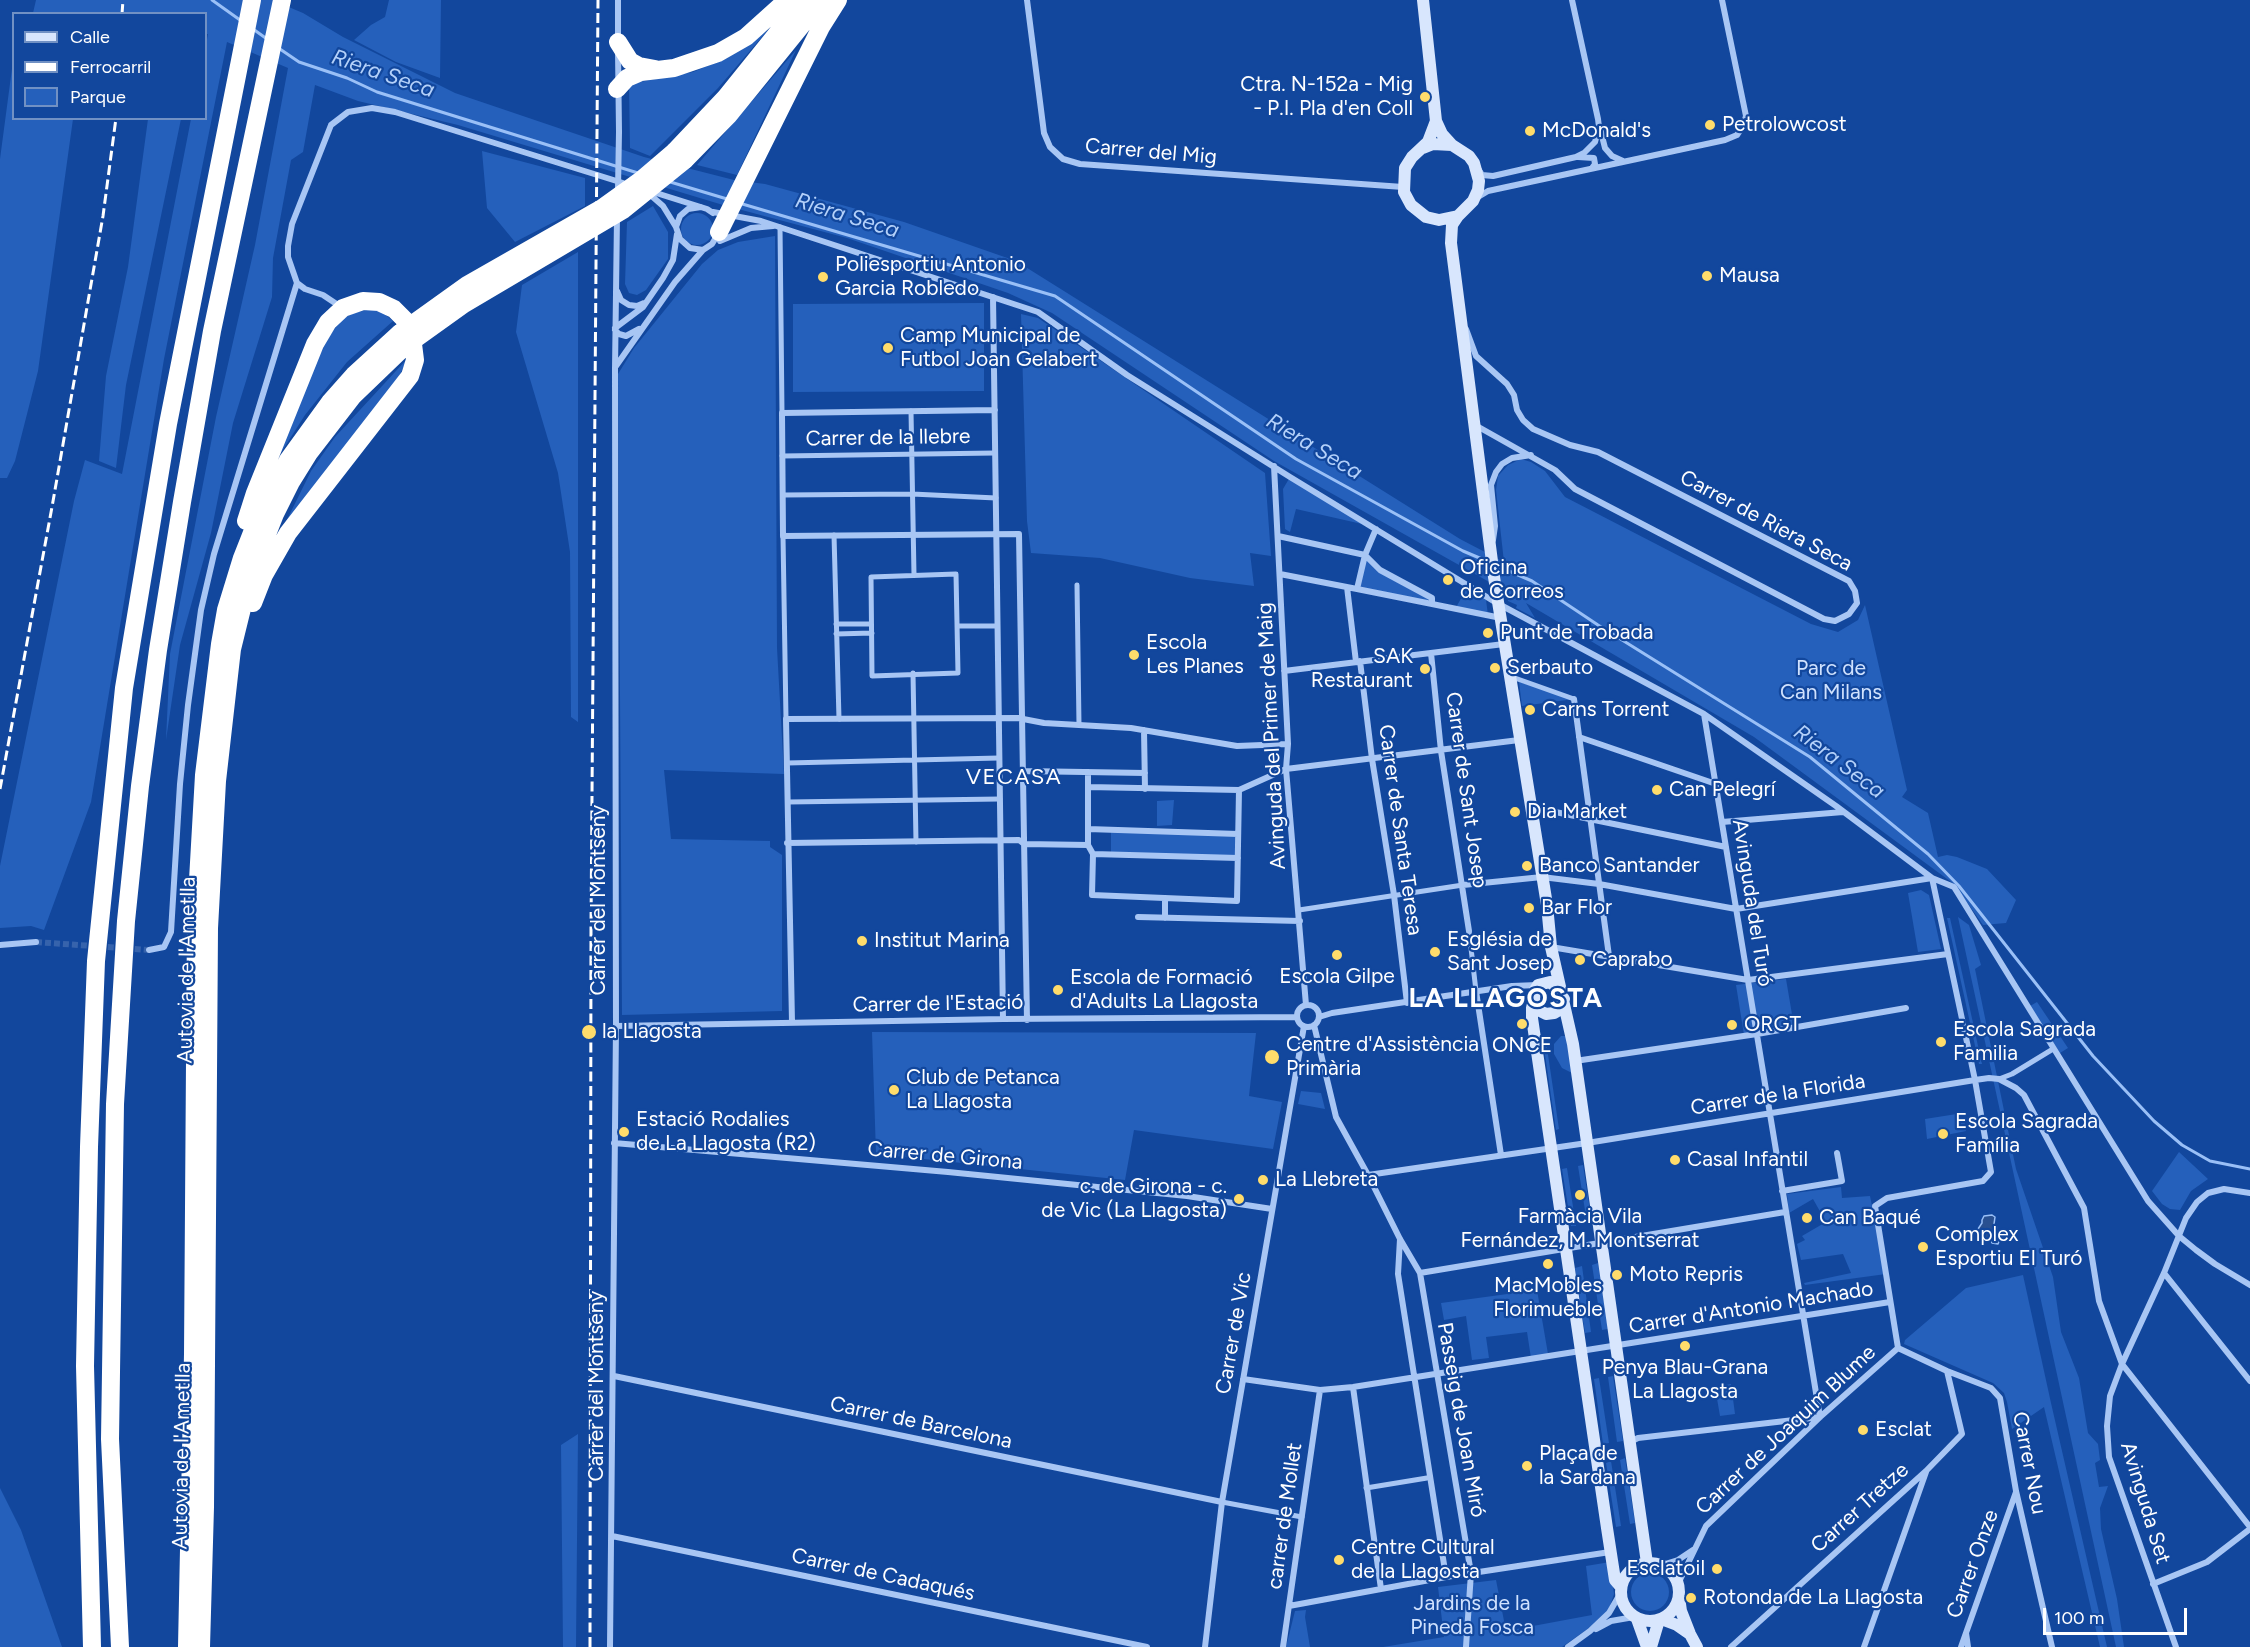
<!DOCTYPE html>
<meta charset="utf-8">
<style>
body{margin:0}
#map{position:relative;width:2250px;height:1647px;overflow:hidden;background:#12479d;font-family:Figtree,sans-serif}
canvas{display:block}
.legend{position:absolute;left:12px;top:12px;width:195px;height:108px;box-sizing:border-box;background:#12479d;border:2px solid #7191c4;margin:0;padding:8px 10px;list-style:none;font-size:18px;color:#fff}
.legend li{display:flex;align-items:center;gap:12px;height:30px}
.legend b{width:30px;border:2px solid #7191c4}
.scale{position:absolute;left:2043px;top:1608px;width:144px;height:27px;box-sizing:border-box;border:3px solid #fff;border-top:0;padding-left:8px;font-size:18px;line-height:21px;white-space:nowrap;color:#fff;-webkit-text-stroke:4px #12479d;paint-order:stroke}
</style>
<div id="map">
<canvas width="2250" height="1647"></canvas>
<ul class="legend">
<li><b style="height:8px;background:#d8e6fd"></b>Calle</li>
<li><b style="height:8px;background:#fff"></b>Ferrocarril</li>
<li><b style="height:16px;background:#2560bb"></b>Parque</li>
</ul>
<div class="scale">100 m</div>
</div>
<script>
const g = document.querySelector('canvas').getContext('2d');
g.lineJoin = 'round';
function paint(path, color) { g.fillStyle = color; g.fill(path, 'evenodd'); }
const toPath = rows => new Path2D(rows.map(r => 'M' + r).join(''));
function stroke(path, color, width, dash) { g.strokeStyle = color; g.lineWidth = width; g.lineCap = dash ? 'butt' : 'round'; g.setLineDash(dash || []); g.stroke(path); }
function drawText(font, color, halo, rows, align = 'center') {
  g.font = font + ' Figtree,sans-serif'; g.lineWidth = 4.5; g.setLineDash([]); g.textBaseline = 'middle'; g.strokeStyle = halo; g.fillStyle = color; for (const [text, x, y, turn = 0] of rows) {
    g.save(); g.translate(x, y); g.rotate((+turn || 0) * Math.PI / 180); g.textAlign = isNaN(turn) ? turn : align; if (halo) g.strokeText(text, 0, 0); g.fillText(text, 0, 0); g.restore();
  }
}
paint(toPath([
 [36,0,272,0,303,13,343,37,455,93,644,157,734,180,765,184,904,222,1016,261,1460,539,1504,562,1496,490,1498,476,1508,465,1521,459,1531,462,1545,471,1565,497,1811,624,1838,632,1858,620,1865,605,1907,790,1902,797,1928,813,1938,857,1947,855,1957,857,1987,869,2016,900,2006,923,1983,925,1954,884,1754,737,1526,603,1535,618,1516,608,1517,605,1508,601,1507,592,1274,461,1052,313,1008,293,847,238,723,205,458,125,358,101,315,85,303,152,291,160,273,258,272,297,233,423,211,533,180,645,166,740,170,654,216,417,255,245,288,68,227,42,164,359,91,802,44,930,31,926,0,928,0,866,74,501,85,460,122,474,191,119,206,118,206,45,208,34,206,34,206,14,33,13],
 [389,0,441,0,440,78,396,62,354,40,371,25,385,17],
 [768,30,718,88,650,156,630,148,629,84,693,72,727,58],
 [796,50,737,175,697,165],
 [13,61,14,118,73,119,38,371,15,461,7,478,0,478,0,159],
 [148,119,181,119,126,385,116,468,99,461,106,376,128,267],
 [482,151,585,178,585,206,515,242,487,208],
 [653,206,668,232,668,259,646,290,637,295,629,293,625,284,627,222],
 '681 229a16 16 0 1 1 32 0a16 16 0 1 1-32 0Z',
 [775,236,777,648,784,774,664,770,671,839,770,841,770,847,782,855,782,1011,622,1015,618,374,634,348,702,264,718,250,738,242],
 [578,252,578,722,571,717,570,552,558,473,516,332,522,285],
 [984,303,984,391,793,392,793,304],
 [377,308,393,321,347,362,305,415,270,470,312,370,330,335,341,320,353,313],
 [1021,314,1038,318,1265,473,1271,556,1250,553,1254,586,1190,578,1100,558,1031,553,1027,521],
 [407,359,397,381,277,540,311,471,335,437],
 [1290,477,1362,524,1296,509,1290,532,1285,529,1283,489],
 [1365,555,1380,570,1432,598,1432,604,1357,589],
 [1466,590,1486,600,1488,615,1455,609],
 [1519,682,1574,699,1522,706],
 [1174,800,1172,825,1157,826,1157,801],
 [1111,830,1238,834,1238,858,1111,855],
 [1921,890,1929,895,1941,949,1918,952,1908,893],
 [1958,917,1969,925,1981,965,1975,969,2016,1169,2053,1277,2061,1332,2079,1378,2088,1433,2098,1444,2100,1460,2095,1463,2099,1487,2108,1486,2100,1508,2101,1529,2117,1599,2124,1647,2116,1647],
 [1947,918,1950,918,1982,1064,1979,1064],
 [1786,979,1794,1026,1744,1035,1736,985],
 [2037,1002,2068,1048,2060,1053,2030,1006],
 [872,1032,1256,1033,1249,1096,1282,1102,1273,1149,1134,1130,1125,1180,876,1154],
 [1561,1036,1568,1036,1574,1074,1562,1068,1554,1054,1554,1044],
 [1543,1041,1546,1041,1559,1129,1556,1130],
 [1301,1091,1321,1093,1325,1109,1298,1104],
 [1963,1113,1966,1131,1927,1139,1925,1119],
 [2179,1152,2208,1179,2191,1191,2180,1210,2170,1209,2162,1204,2152,1191],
 [1583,1165,1592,1223,1587,1223,1578,1166],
 [1567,1168,1576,1226,1571,1226,1562,1169],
 [1841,1187,1842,1198,1870,1196,1886,1274,1805,1285,1804,1283,1851,1273,1843,1254,1801,1260,1797,1244,1805,1240,1802,1236,1826,1222,1813,1199,1789,1213,1787,1194],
 [1598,1263,1608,1329,1602,1330,1592,1265],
 [1582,1266,1591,1332,1585,1333,1575,1268],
 [2023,1275,2051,1403,2107,1647,2100,1647,2044,1407,2012,1429,2007,1402,2004,1393,1993,1383,1904,1344,1905,1340,1966,1288],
 [1537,1290,1548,1354,1531,1358,1527,1332,1486,1337,1489,1358,1472,1360,1466,1316,1444,1320,1441,1303],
 [1613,1376,1623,1441,1617,1442,1608,1377],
 [1599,1378,1609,1443,1603,1444,1594,1379],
 [1731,1384,1735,1414,1720,1416,1715,1387],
 [578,1434,576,1647,563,1647,561,1445],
 [1625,1458,1635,1523,1630,1524,1620,1460],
 [1611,1461,1621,1526,1616,1527,1606,1463],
 [0,1488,21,1530,62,1647,0,1647],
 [1610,1562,1614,1594,1610,1606,1603,1618,1562,1647,1383,1647,1444,1637,1438,1587,1496,1580,1506,1631,1592,1615,1586,1566],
 '1631 1592a19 19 0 1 1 38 0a19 19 0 1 1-38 0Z',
 [1306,1610,1305,1617,1310,1647,1286,1647,1295,1611]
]), '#2560bb');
const water = toPath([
 [1992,1215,1995,1217,1994,1224,1997,1227,1996,1237,2000,1239,1998,1244,1992,1243,1991,1241,1986,1241,1979,1237,1978,1229,1982,1223,1982,1220,1984,1216,1992,1215]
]);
paint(water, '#295090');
stroke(water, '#9ac0f7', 1.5);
stroke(toPath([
 [212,0,240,20],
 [253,29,267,39],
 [277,47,299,62,347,78,377,92,638,173],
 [667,181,727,199],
 [739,203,1055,296,1296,459,1463,551,1489,562],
 [1495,565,1532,581,1598,625,1810,757,1928,854,1959,886,2093,1056,2154,1121,2182,1145,2210,1161,2250,1169]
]), '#9ac0f7', 3);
stroke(toPath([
 [36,942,149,950]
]), '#3663ac', 6, [6, 3]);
stroke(toPath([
 [780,227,782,413],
 [911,411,914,575],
 [782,456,995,453],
 [783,495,912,494,996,498],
 [834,535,839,719],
 [783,536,786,719],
 [956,574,958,673,872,676,871,577,956,574],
 [1077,585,1079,725],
 [836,624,871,624],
 [957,626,997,626],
 [836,634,872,633],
 [913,673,916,842],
 [1512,677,1574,699],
 [787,763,999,758],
 [788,802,1000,799],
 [1299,910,1463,885],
 [1469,931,1476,991],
 [1999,1079,2012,1074,2053,1049],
 [1366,1488,1427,1478],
 [1222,1502,1302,1517]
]), '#a8c6f4', 5);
stroke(toPath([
 [1027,0,1044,133,1050,147,1063,159,1080,164,1403,187],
 [618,41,618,0],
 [618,51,619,132],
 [1600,128,1605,148,1612,156,1623,161],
 [1578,157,1594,158,1595,164,1592,168],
 [1479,170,1482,175,1493,176,1576,157,1584,153,1595,142,1599,127,1598,119,1572,0],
 [647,192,663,206,676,227],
 [653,192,707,209,713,213],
 [1478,197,1488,191,1725,140,1737,135,1743,126,1746,116,1722,0],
 [701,207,688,209,680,216,676,227,680,239,690,248,703,250,712,244,718,234],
 [713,212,761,221,1038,312,1127,375,1290,477,1495,602,1704,714,1836,806,1932,878,1954,887,2148,1201,2179,1236,2196,1250,2215,1264,2250,1285],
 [720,241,751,228,773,226],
 [617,291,621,300,629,305,637,306,644,303],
 [993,297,1003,1019],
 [341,307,323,295,305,289,297,283,288,257,288,246,292,224,331,125,348,112,372,108,395,112,623,183],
 [615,328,643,307,663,278,673,260,677,234],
 [1466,329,1476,356,1507,384,1514,395,1517,410,1523,420,1533,429,1570,445,1598,452,1849,581,1855,591,1857,603,1849,614,1835,621,1824,619,1575,489,1555,470,1475,425],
 [615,330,619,334,626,336,639,329],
 [616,366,675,282,703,250],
 [995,410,782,413,783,536,1019,534,1027,1020],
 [1274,466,1288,744,1286,769,1306,1005],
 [1278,536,1365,555],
 [1493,540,1495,526,1491,485,1496,472,1502,464,1512,458,1531,455],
 [1365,555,1380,570,1432,598,1432,604,1357,589,1365,555,1376,529],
 [1280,574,1357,589],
 [1347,587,1356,662],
 [1432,604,1501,618],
 [1431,653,1441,751,1469,931],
 [1360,661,1372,759,1394,895,1407,1003],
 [1284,671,1504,644],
 [1574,699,1609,956],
 [1144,730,1145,789],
 [1579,737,1716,784],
 [1023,771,1145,773],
 [1088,772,1088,845,1093,854,1092,895,1237,901,1239,790],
 [1088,787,1239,790,1286,769,1519,740],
 [1531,807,1726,847],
 [1722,822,1843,812],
 [1088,829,1238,834],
 [787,843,1019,840,1024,844,1088,845],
 [1093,854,1238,858],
 [1463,885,1542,877,1599,884,1736,909,1932,878,1975,1080,1991,1172,1983,1181,1887,1198,1875,1206,1898,1348],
 [1138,917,1300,921],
 [1165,918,1165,898],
 [0,945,36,942],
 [1551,947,1748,980,1948,954],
 [149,950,164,947,171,932,180,784,188,705,201,610,214,554,297,283],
 [1476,991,1501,1155],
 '1297 1016a11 11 0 1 1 22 0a11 11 0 1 1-22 0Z',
 [1319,1017,1332,1013,1512,986,1538,985],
 [792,1022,786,719,1018,718,1044,723,1131,728,1237,746,1288,744],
 [1314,1025,1336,1117,1368,1175,1400,1239,1420,1273,1471,1573,1466,1647],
 [616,1026,1003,1019,1297,1017],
 [1575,1061,1757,1034,1906,1008],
 [614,1143,948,1172,1187,1196,1272,1209],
 [1368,1175,1587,1143,1975,1080,1989,1078,1999,1079,2016,1088,2024,1095,2084,1208,2099,1301,2122,1364,2250,1527],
 [1782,1191,1842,1181,1837,1153],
 [1400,1239,1398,1274,1446,1577],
 [1420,1273,1785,1212],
 [2164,1273,2250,1381],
 [1898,1348,1947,1371,1991,1388,2000,1398,2016,1491,2052,1647],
 [614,1376,1222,1502],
 [1243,1379,1320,1390,1353,1387,1890,1302],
 [1353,1387,1381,1589],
 [1630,1442,1638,1438,1820,1417,1704,714],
 [612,1536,1147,1647],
 [1662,1565,1678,1560,1693,1550],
 [1678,1584,1706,1526,1820,1417,1898,1348],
 [2153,1584,2207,1562,2250,1529],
 [1289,1606,1446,1577,1610,1552],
 [1596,1629,1611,1621,1634,1617],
 [1966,1633,1968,1647],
 [610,1647,616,1026,615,369,617,217],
 [1205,1647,1222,1502,1304,1026],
 [1283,1647,1320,1390],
 [1568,1647,1590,1631,1609,1613,1620,1594],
 [1731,1647,1926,1471,1962,1434,1947,1371],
 [1864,1647,1926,1472],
 [1961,1647,2016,1492],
 [2176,1647,2109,1457,2107,1426,2110,1396,2122,1364,2164,1273,2186,1218,2197,1202,2208,1193,2224,1189,2250,1193]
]), '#a8c6f4', 6);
stroke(toPath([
 [1423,0,1436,121,1442,134,1452,145],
 [1423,148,1433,144,1452,145,1469,156,1474,163,1479,181,1478,190,1473,201,1458,216,1439,220,1426,217,1411,205,1404,192,1405,168,1412,157,1428,142,1436,121],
 [1458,216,1452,225,1451,243,1494,577,1547,905,1551,947,1573,1044,1647,1563],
 [1561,991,1550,982,1538,985,1535,990,1534,1000,1540,1011,1546,1014,1554,1013,1559,1010,1564,999],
 [1534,1000,1532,1008,1532,1018,1607,1528,1615,1580,1621,1587],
 '1621 1592a29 29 0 1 1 58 0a29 29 0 1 1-58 0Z',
 [1679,1597,1681,1611,1690,1634,1697,1647],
 [1637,1619,1647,1647],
 [1661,1619,1677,1625,1690,1634],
 [1651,1647,1659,1620]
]), '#d8e6fd', 12);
stroke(toPath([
 [618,42,630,61,639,66,655,69],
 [617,89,627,78,641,72,674,68,718,53,746,37,787,0],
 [675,151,726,97,804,0],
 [685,160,728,116,822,0],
 [719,232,821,27,838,0],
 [246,521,255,493,315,344,328,322,343,308,363,301,379,302,394,309,406,321,412,336,415,360,410,376,288,533,264,575,253,603],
 [92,1647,85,1366,89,1147,96,961,124,688,168,424,252,0],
 [120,1647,110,1439,115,1104,126,921,140,786,158,650,182,502,212,331,282,0],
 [187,1647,193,1354,196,915,204,775,220,644,226,610,242,558,255,525,288,460,330,402,354,375,400,333],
 [201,1647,205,1507,209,928,217,781,232,649,249,580,275,514,291,482,309,453,353,396,404,347]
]), '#fff', 18);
stroke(toPath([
 [122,14,123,0],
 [0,789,52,507,103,216,116,118],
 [590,1647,591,927,598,0]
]), '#fff', 3, [10, 4.5]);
stroke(toPath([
 [618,189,619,132]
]), '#a8c6f4', 6);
stroke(toPath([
 [400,333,467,285,602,208,641,180,675,151],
 [404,347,464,304,623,210,685,160]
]), '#fff', 18);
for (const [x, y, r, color] of [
 [1425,97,6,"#ffdc6b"],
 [1710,125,6,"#ffdc6b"],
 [1530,131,6,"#ffdc6b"],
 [1707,276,6,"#ffdc6b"],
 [823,277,6,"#ffdc6b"],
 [888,348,6,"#ffdc6b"],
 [1448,580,6,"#ffdc6b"],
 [1488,633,6,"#ffdc6b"],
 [1134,655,6,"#ffdc6b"],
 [1495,668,6,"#ffdc6b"],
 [1425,669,6,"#ffdc6b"],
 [1530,710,6,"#ffdc6b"],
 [1657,790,6,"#ffdc6b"],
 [1515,812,6,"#ffdc6b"],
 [1527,866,6,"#ffdc6b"],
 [1529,908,6,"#ffdc6b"],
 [862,941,6,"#ffdc6b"],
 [1435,952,6,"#ffdc6b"],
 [1337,955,6,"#ffdc6b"],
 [1580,960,6,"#ffdc6b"],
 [1058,990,6,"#ffdc6b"],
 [1522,1024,6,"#ffdc6b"],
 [1732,1025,6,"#ffdc6b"],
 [589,1032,8,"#ffdc6b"],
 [1941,1042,6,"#ffdc6b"],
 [1272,1057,8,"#ffdc6b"],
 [894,1090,6,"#ffdc6b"],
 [624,1132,6,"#ffdc6b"],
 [1943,1134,6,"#ffdc6b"],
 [1675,1160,6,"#ffdc6b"],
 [1263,1180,6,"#ffdc6b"],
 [1580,1195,6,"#ffdc6b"],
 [1239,1199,6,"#ffdc6b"],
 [1807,1218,6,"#ffdc6b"],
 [1923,1247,6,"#ffdc6b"],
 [1548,1264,6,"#ffdc6b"],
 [1617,1275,6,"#ffdc6b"],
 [1685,1346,6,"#ffdc6b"],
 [1863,1430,6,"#ffdc6b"],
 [1527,1466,6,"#ffdc6b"],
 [1339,1560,6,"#ffdc6b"],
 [1717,1569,6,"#ffdc6b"],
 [1691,1598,6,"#ffdc6b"]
]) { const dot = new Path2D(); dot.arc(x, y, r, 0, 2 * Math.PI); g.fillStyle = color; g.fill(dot); stroke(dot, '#12479d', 2); }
drawText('21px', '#fff', '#12479d', [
 ["Ctra. N-152a - Mig",1413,85,"right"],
 ["- P.I. Pla d'en Coll",1413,109,"right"],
 ["Petrolowcost",1722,125],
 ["McDonald's",1542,131],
 ["Poliesportiu Antonio",835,265],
 ["Garcia Robledo",835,289],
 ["Mausa",1719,276],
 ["Camp Municipal de",900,336],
 ["Futbol Joan Gelabert",900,360],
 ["Oficina",1460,568],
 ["de Correos",1460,592],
 ["Punt de Trobada",1500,633],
 ["Escola",1146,643],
 ["Les Planes",1146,667],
 ["SAK",1413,657,"right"],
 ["Restaurant",1413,681,"right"],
 ["Serbauto",1507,668],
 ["Carns Torrent",1542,710],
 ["Can Pelegrí",1669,790],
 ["Dia Market",1527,812],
 ["Banco Santander",1539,866],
 ["Bar Flor",1541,908],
 ["Església de",1447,940],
 ["Sant Josep",1447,964],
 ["Institut Marina",874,941],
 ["Caprabo",1592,960],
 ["Escola Gilpe",1337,977,"center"],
 ["Escola de Formació",1070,978],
 ["d'Adults La Llagosta",1070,1002],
 ["ORGT",1744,1025],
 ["Escola Sagrada",1953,1030],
 ["Familia",1953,1054],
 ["la Llagosta",602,1032],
 ["Centre d'Assistència",1286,1045],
 ["Primària",1286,1069],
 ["ONCE",1522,1046,"center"],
 ["Club de Petanca",906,1078],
 ["La Llagosta",906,1102],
 ["Estació Rodalies",636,1120],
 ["de La Llagosta (R2)",636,1144],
 ["Escola Sagrada",1955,1122],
 ["Família",1955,1146],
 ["Casal Infantil",1687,1160],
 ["La Llebreta",1275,1180],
 ["c. de Girona - c.",1227,1187,"right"],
 ["de Vic (La Llagosta)",1227,1211,"right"],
 ["Farmàcia Vila",1580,1217,"center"],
 ["Fernández, M. Montserrat",1580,1241,"center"],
 ["Can Baqué",1819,1218],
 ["Complex",1935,1235],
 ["Esportiu El Turó",1935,1259],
 ["Moto Repris",1629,1275],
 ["MacMobles",1548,1286,"center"],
 ["Florimueble",1548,1310,"center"],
 ["Penya Blau-Grana",1685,1368,"center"],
 ["La Llagosta",1685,1392,"center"],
 ["Esclat",1875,1430],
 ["Plaça de",1539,1454],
 ["la Sardana",1539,1478],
 ["Centre Cultural",1351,1548],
 ["de la Llagosta",1351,1572],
 ["Esclatoil",1705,1569,"right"],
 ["Rotonda de La Llagosta",1703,1598]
], 'left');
drawText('21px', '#fff', '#12479d', [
 ["Carrer del Mig",1151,152,5],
 ["Carrer de la llebre",888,438,-1],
 ["Carrer de Riera Seca",1766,521,28],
 ["Avinguda del Primer de Maig",1272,736,-93],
 ["Carrer de Sant Josep",1466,790,82],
 ["Carrer de Santa Teresa",1400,830,82],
 ["Carrer del Montseny",599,900,-90],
 ["Avinguda del Turó",1752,903,81],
 ["Autovia de l'Ametlla",187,970,-89],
 ["Carrer de l'Estació",938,1004,-1],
 ["Carrer de la Florida",1778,1095,-9],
 ["Carrer de Girona",945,1156,5],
 ["Carrer d'Antonio Machado",1751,1308,-9],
 ["Carrer de Vic",1234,1333,-80],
 ["Carrer del Montseny",597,1386,-90],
 ["Passeig de Joan Miró",1461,1420,80],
 ["Carrer de Barcelona",921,1423,12],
 ["Carrer de Joaquim Blume",1786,1430,-43],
 ["Autovia de l'Ametlla",182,1456,-89],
 ["Carrer Nou",2029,1463,79],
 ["Avinguda Set",2145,1503,73],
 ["Carrer Tretze",1860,1508,-42],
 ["carrer de Mollet",1285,1516,-82],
 ["Carrer Onze",1973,1564,-70],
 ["Carrer de Cadaqués",883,1575,12]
]);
drawText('21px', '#d0e2fe', '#12479d', [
 ["Parc de",1831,669],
 ["Can Milans",1831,693],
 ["Jardins de la",1472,1604],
 ["Pineda Fosca",1472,1628]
]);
drawText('italic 22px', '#b4d1fa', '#12479d', [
 ["Riera Seca",383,74,19],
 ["Riera Seca",847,216,17],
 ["Riera Seca",1314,447,31],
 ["Riera Seca",1839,762,37]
]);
g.letterSpacing = '1.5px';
drawText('22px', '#fff', '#12479d', [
 ["VECASA",1014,778]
]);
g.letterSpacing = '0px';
g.letterSpacing = '1.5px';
drawText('bold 27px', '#fff', '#12479d', [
 ["LA LLAGOSTA",1506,999]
]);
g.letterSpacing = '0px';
</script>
